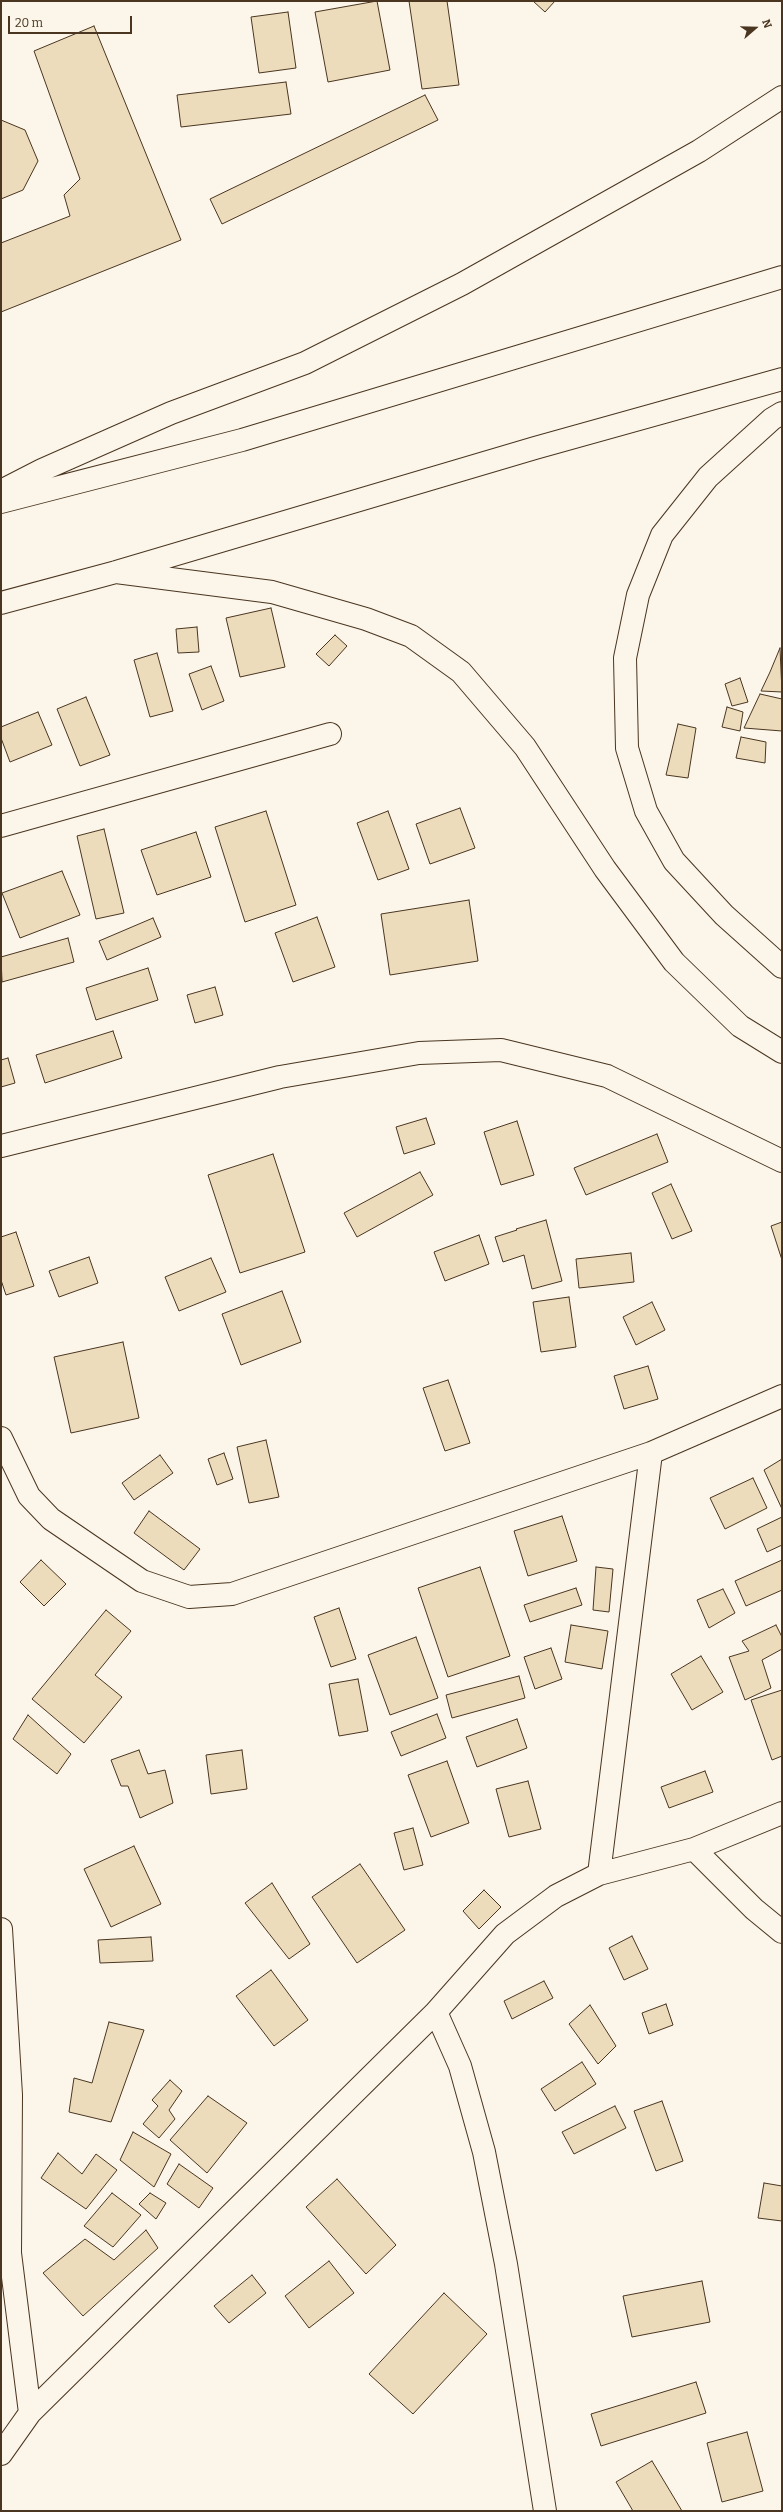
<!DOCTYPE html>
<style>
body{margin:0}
#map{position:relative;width:783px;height:2512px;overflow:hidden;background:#fbf6e9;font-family:Bitter,serif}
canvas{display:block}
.frame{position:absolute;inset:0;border:2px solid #4a3520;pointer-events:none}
.north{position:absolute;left:735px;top:8px;width:40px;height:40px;-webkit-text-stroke:3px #fbf6e9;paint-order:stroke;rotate:70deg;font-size:11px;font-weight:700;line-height:16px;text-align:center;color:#4a3520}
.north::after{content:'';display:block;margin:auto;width:14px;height:18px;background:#4a3520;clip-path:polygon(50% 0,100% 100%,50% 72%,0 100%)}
.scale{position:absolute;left:8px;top:16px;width:124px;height:18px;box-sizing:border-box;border:2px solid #4a3520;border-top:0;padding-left:5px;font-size:12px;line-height:14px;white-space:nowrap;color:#4a3520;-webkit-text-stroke:3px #fbf6e9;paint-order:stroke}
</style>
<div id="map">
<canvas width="783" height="2512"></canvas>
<div class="frame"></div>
<div class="north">N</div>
<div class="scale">20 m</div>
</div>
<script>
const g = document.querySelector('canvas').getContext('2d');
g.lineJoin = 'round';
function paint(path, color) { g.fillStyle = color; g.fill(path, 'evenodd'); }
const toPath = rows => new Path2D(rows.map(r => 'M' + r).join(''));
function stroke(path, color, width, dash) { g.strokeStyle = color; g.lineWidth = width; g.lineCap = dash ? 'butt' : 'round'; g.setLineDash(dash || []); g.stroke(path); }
const building = toPath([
 [377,1,390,70,328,82,315,12,377,1],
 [409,1,447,1,459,85,422,89,409,1],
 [533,1,555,1,545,12,533,1],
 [288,12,296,68,259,73,251,17,288,12],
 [94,26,181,240,1,312,1,243,70,216,64,195,80,179,34,51,94,26],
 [286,82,291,114,181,127,177,95,286,82],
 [425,95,438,120,222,224,210,199,425,95],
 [1,120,25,130,38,161,23,190,1,199,1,120],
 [271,608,285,667,240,677,226,618,271,608],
 [197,627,199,652,178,653,176,629,197,627],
 [335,635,347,646,329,666,316,654,335,635],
 [780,648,782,692,761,691,770,672,780,648],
 [157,653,173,711,150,717,134,660,157,653],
 [211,666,224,701,202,710,189,674,211,666],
 [740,678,748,702,732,706,725,684,740,678],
 [760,694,782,699,782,731,744,728,760,694],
 [86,697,110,755,80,766,57,709,86,697],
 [727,707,743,712,740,731,722,727,727,707],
 [38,712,52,745,10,762,1,738,1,727,38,712],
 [678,724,696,728,688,778,666,775,678,724],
 [741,737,766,742,765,763,736,758,741,737],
 [460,808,475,848,430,864,416,824,460,808],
 [266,811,296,905,245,922,215,827,266,811],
 [388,811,409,869,378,880,357,823,388,811],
 [104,829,124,913,96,919,77,836,104,829],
 [196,832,211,877,157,895,141,850,196,832],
 [62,871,80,915,20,938,2,893,62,871],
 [469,900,478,961,390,975,381,914,469,900],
 [317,917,335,967,293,982,275,933,317,917],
 [153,918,161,937,107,960,99,941,153,918],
 [68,938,74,962,2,982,1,957,68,938],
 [148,968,158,1000,96,1020,86,988,148,968],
 [215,987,223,1015,195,1023,187,995,215,987],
 [113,1031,122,1058,45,1083,36,1055,113,1031],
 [8,1058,15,1083,1,1087,1,1060,8,1058],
 [426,1118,435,1144,404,1154,396,1127,426,1118],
 [517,1121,534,1175,501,1185,484,1132,517,1121],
 [657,1134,668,1162,586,1195,574,1168,657,1134],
 [273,1154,305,1252,240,1273,208,1175,273,1154],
 [420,1172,433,1195,357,1237,344,1213,420,1172],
 [671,1184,692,1231,672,1239,652,1193,671,1184],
 [546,1220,562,1281,532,1289,524,1255,503,1262,495,1237,517,1230,516,1229,546,1220],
 [782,1222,782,1260,771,1226,782,1222],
 [16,1232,34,1286,6,1295,1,1280,1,1237,16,1232],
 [479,1235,489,1264,445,1281,434,1252,479,1235],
 [631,1253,634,1282,579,1288,576,1259,631,1253],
 [89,1257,98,1283,59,1297,49,1271,89,1257],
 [211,1258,226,1292,179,1311,165,1277,211,1258],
 [282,1291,301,1342,241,1365,222,1314,282,1291],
 [569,1297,576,1347,541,1352,533,1302,569,1297],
 [652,1302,665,1330,636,1345,623,1317,652,1302],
 [123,1342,139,1418,71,1433,54,1357,123,1342],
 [648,1366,658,1399,624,1409,614,1376,648,1366],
 [448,1380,470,1443,445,1451,423,1388,448,1380],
 [266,1440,279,1497,249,1503,237,1447,266,1440],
 [224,1453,233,1479,217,1485,208,1459,224,1453],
 [160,1455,173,1473,134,1500,122,1483,160,1455],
 [782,1459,782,1509,764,1470,782,1459],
 [753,1478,767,1508,725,1529,710,1498,753,1478],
 [149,1511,200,1549,184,1570,134,1533,149,1511],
 [562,1516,577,1561,528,1576,514,1531,562,1516],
 [782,1517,782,1545,767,1552,757,1529,782,1517],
 [41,1560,66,1584,44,1606,20,1582,41,1560],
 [782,1560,782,1590,746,1606,735,1581,782,1560],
 [480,1567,510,1656,448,1677,418,1588,480,1567],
 [596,1567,613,1569,609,1612,593,1610,596,1567],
 [576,1588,582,1605,530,1622,524,1605,576,1588],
 [723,1589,735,1613,709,1628,697,1600,723,1589],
 [339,1608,356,1659,331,1667,314,1617,339,1608],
 [106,1610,131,1631,95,1675,122,1697,84,1743,32,1699,106,1610],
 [571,1625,608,1631,602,1669,565,1662,571,1625],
 [776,1625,782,1637,782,1649,762,1660,771,1688,745,1700,729,1657,749,1651,742,1641,776,1625],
 [416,1637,438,1698,390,1715,368,1655,416,1637],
 [551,1648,562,1679,535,1689,524,1657,551,1648],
 [701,1656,723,1692,692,1710,671,1674,701,1656],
 [519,1676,525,1698,452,1718,446,1695,519,1676],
 [358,1679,368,1731,339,1736,329,1684,358,1679],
 [782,1690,782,1756,772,1760,751,1700,782,1690],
 [437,1714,446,1738,401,1756,391,1732,437,1714],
 [28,1715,71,1754,57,1774,13,1739,28,1715],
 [517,1719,527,1748,477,1767,466,1737,517,1719],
 [139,1750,148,1774,165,1770,173,1803,140,1818,128,1786,121,1786,111,1760,139,1750],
 [242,1750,247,1789,211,1794,206,1755,242,1750],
 [447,1761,469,1823,431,1837,408,1775,447,1761],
 [705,1771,713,1792,669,1808,661,1787,705,1771],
 [528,1781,541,1829,509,1837,496,1789,528,1781],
 [413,1828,423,1865,404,1870,394,1833,413,1828],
 [134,1846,161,1904,111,1927,84,1869,134,1846],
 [360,1864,405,1930,357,1963,312,1897,360,1864],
 [272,1883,310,1944,289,1959,245,1903,272,1883],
 [484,1890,501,1907,479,1929,463,1911,484,1890],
 [632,1936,648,1969,624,1980,609,1948,632,1936],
 [151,1937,153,1961,100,1963,98,1940,151,1937],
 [271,1970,308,2020,274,2046,236,1996,271,1970],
 [544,1981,553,1998,512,2019,504,2001,544,1981],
 [666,2004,673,2025,649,2034,642,2013,666,2004],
 [590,2005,616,2046,598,2064,569,2024,590,2005],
 [109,2022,144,2030,111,2122,69,2112,74,2078,92,2083,109,2022],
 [582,2062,596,2084,555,2111,541,2089,582,2062],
 [170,2080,182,2091,169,2110,175,2119,159,2138,143,2124,158,2106,152,2100,170,2080],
 [208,2096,247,2123,207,2173,170,2140,208,2096],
 [662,2101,683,2161,656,2171,634,2111,662,2101],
 [615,2106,626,2128,574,2154,562,2132,615,2106],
 [133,2132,171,2154,154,2187,120,2160,133,2132],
 [58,2153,82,2174,96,2154,117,2170,86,2209,41,2178,58,2153],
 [179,2164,213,2188,199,2208,167,2184,179,2164],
 [337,2179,396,2245,366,2274,306,2207,337,2179],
 [764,2183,782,2186,782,2221,758,2218,764,2183],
 [112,2193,141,2215,113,2247,84,2226,112,2193],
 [150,2193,166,2203,156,2219,139,2204,150,2193],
 [146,2230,158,2248,83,2316,43,2273,85,2239,114,2260,146,2230],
 [329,2261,354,2293,309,2328,285,2296,329,2261],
 [252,2275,266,2293,229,2323,214,2306,252,2275],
 [702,2281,710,2322,632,2337,623,2296,702,2281],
 [444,2293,487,2334,413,2414,369,2374,444,2293],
 [696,2382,706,2413,601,2446,591,2414,696,2382],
 [747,2432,763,2491,722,2502,707,2443,747,2432],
 [652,2461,682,2511,633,2511,616,2482,652,2461]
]);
paint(building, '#ecdcbc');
stroke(building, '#4a3520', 1);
const minor = toPath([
 [1,826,330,734],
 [1,1146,280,1077,419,1053,501,1050,607,1076,782,1161],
 [1,1438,29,1496,51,1519,142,1581,189,1597,232,1594,651,1453,782,1396],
 [694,1849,754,1909,782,1932],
 [599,1874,651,1453],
 [1,1929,11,2095,10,2253,30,2413],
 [436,2012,460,2066,484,2152,506,2264,545,2511],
 [1,2454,30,2413,436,2012,505,1934,556,1896,599,1874,694,1849,782,1813]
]);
const trunk = toPath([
 [782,413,772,419,708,477,662,535,638,595,625,658,627,748,646,811,674,861,724,915,782,967],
 [1,491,42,470,171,413,305,363,462,284,699,151,782,97],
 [1,502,242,440,782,277],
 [116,572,272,592,366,619,411,636,461,672,525,747,605,869,674,962,740,1026,782,1052],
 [1,603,116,572,535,448,782,379]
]);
stroke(minor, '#4a3520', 24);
stroke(trunk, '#4a3520', 24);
stroke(minor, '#fbf6e9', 22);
stroke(trunk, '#fbf6e9', 22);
</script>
